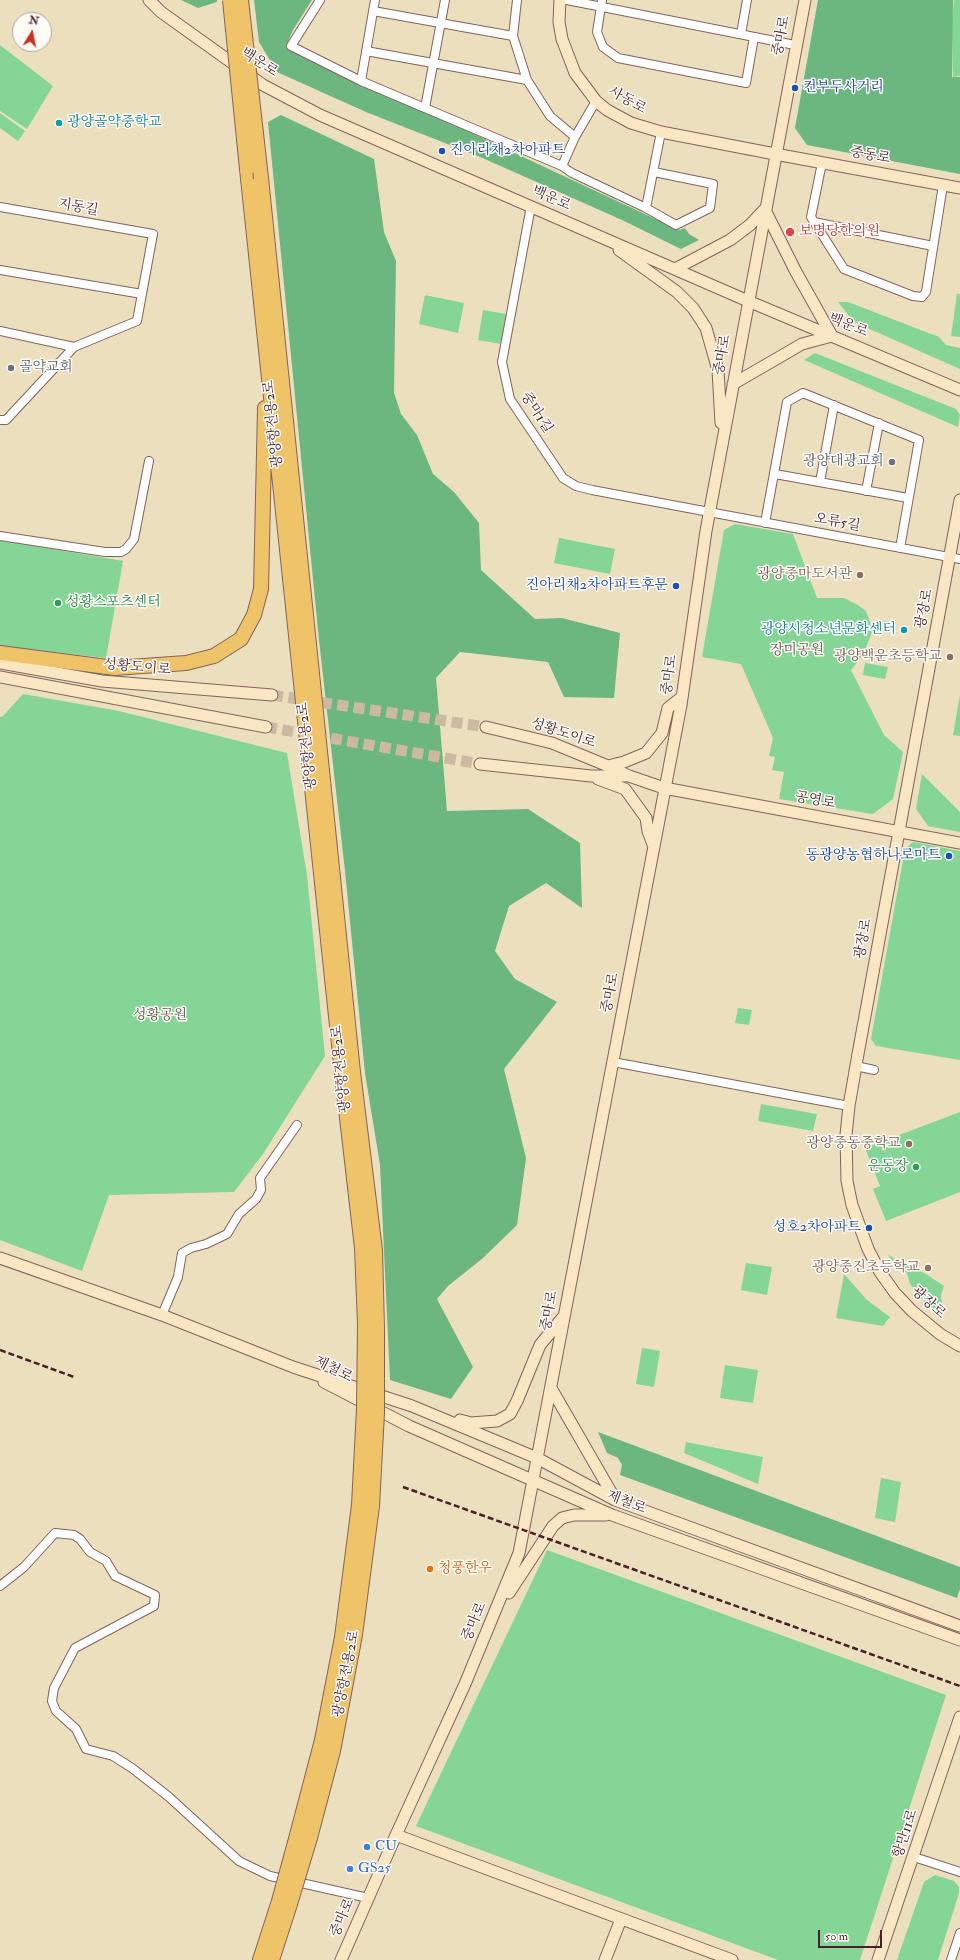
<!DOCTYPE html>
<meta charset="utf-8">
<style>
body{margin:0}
#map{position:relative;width:960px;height:1960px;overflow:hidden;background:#ecdfbe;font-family:"IM FELL Double Pica",serif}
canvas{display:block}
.north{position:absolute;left:12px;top:12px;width:40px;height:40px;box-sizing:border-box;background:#fdfcf7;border:1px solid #b5a4a5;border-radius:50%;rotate:10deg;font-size:11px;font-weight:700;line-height:16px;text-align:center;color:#4a1f2b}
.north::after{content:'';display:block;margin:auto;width:14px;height:18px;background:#c8321e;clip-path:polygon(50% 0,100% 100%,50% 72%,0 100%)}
.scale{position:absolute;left:818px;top:1930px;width:64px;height:18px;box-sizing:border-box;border:2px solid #4a1f2b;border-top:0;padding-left:5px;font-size:12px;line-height:14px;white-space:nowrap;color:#4a1f2b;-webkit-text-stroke:3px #fdfcf7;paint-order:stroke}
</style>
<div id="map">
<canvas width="960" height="1960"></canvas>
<div class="north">N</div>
<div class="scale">50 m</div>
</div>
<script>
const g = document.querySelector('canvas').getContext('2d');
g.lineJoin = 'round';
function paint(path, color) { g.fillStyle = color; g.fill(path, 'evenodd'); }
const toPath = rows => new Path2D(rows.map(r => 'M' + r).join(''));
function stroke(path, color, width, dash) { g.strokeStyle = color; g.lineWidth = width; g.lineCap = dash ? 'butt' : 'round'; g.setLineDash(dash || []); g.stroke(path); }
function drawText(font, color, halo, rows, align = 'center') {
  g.font = font + ' "IM FELL Double Pica","Noto Serif KR",serif'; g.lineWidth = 3; g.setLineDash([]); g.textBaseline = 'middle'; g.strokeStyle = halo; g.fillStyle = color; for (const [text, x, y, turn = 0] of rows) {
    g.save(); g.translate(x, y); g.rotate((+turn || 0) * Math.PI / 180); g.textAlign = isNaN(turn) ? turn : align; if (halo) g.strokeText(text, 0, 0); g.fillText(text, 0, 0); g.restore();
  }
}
paint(toPath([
 [954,0,960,0,960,76,953,77,952,22],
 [0,45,53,86,27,129,0,111],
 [0,113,25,131,18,141,0,128],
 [957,294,960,294,960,337,951,336],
 [425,295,464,303,458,333,419,324],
 [838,302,848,302,939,337,946,345,960,348,960,369,854,322],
 [483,310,506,314,501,344,478,340],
 [815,353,956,409,960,415,958,427,804,360],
 [735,524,793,534,817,598,844,598,858,605,866,611,870,622,872,632,863,655,851,670,884,735,903,752,893,799,873,814,779,799,784,772,772,770,775,757,769,756,773,738,741,664,702,657,724,530],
 [559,538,615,549,610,574,554,563],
 [0,540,123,561,106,658,0,646],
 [865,663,888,667,885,679,863,675],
 [23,694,119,711,287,753,307,875,325,1056,263,1154,234,1192,109,1195,82,1271,0,1240,0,717,3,716],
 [960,695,960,736,953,735],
 [922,774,960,812,960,832,928,826,916,809],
 [913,842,960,851,960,1060,876,1046,871,1039,905,849],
 [738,1008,752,1010,749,1025,735,1023],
 [761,1104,817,1114,813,1131,758,1121],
 [960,1112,960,1192,886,1221,873,1189,880,1186,865,1148],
 [888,1255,926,1274,944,1286,941,1295,943,1315,940,1317,932,1311,910,1284,907,1273,894,1264],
 [746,1263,772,1267,767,1295,741,1290],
 [844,1274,867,1300,890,1317,883,1326,836,1318],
 [642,1348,660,1351,654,1387,636,1384],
 [725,1365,758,1370,753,1403,720,1398],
 [686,1442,763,1457,758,1484,684,1453],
 [881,1478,901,1482,895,1522,875,1518],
 [547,1550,946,1695,860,1960,778,1960,416,1826],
 [935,1875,954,1881,959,1887,959,1893,938,1960,897,1960,924,1882]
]), '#85d596');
paint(toPath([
 [181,0,217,0,217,2,198,8],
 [254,0,312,0,293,30,286,46,679,230,685,228,689,234,699,240,681,249,622,220,478,156,366,112,277,72,259,42],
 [818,0,953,0,952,77,960,77,960,174,807,145,795,128],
 [281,115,374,159,384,232,396,261,394,393,401,414,417,435,433,474,454,492,479,523,481,570,535,619,562,618,620,633,614,698,564,697,548,662,460,652,436,678,447,811,528,809,580,843,582,908,546,883,509,906,495,951,515,979,557,1002,504,1069,526,1158,517,1225,483,1258,448,1286,437,1299,473,1367,451,1399,390,1380,380,1165,365,1073,345,871,319,640,268,122],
 [598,1432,960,1567,960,1589,957,1598,620,1475,622,1465,618,1458,607,1453]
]), '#6cb67f');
stroke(toPath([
 [272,695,486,727],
 [266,727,480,764]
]), '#ccb9a1', 11, [11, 5.5]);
const street = toPath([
 [320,0,291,46,361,81,562,166,572,173,646,208,676,225,710,208,713,184,654,172],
 [517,0,513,36,527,80,550,116,575,137],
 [567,0,795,45],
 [602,0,597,32,603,47,618,58,746,83,754,37],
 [373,11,513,36],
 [741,34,747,0],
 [366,51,527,80],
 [361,81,375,0],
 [425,108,445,0],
 [822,163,811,217,844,269,913,296,922,297,926,292,943,185],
 [562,166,575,137,596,101],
 [531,206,502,362,510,399,563,478,576,486,592,490,960,559],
 [0,207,153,234,137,321,74,347,6,420,0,420],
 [646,208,661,132],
 [814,222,933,246],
 [0,270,142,294],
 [0,331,74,347],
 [775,474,908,498],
 [820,482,834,405],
 [866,491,879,423],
 [765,523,787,402,803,393,919,440,900,548],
 [0,536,105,552,121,552,126,549,134,539,149,461],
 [613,1062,849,1106],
 [856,1066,874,1070],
 [162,1315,178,1277,182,1253,191,1248,206,1244,227,1234,239,1214,256,1199,261,1190,260,1178,297,1125],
 [0,1586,24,1567,55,1533,74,1535,80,1539,90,1552,106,1561,115,1576,155,1595,154,1606,75,1648,54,1688,52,1701,56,1711,76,1729,86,1749,113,1756,132,1768,169,1797,239,1861,270,1876,368,1898],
 [914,1857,960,1872],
 [951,1960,960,1933]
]);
const secondary = toPath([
 [149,0,161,12,263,85,320,115,748,301,960,390],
 [560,0,559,22,562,39,575,73,596,101,607,110,631,123,661,132,775,154,960,188],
 [765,210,796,272,832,336],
 [619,250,677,292,693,308,706,328,718,370,721,423],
 [675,269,730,240,750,225,764,210],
 [733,384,802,344,832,336],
 [960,500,858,1054,849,1106,846,1135,847,1181,852,1205,868,1249,880,1272,895,1293,912,1311,940,1334,960,1346],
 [0,663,102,681,272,695],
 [0,677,266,727],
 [486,727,552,743,608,766,629,776,664,788,960,843],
 [480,764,591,776,625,776],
 [608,766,624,762,646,753,662,733,668,708,682,697],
 [598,779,625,789,646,818,648,831,654,847],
 [0,1258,162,1315,293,1367,412,1406,537,1458,615,1500,960,1626],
 [324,1382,409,1426,612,1515,960,1640],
 [551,1388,615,1499],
 [460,1420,471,1423,497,1421,510,1414,517,1401,540,1345,564,1316],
 [509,1593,553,1526,562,1518,574,1515,606,1515],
 [396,1835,732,1960],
 [341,1960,396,1835,465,1684,519,1553,681,705,706,531,805,0],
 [605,1960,621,1919],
 [878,1960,960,1717]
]);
const highway = toPath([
 [247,169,343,1083,362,1248,365,1324],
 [261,178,353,1072,375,1250,377,1328],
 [0,653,115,668,143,666,186,663,214,656,241,639,254,615,261,589,265,408],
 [297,1835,322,1740,342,1637,359,1505],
 [310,1838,333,1751,355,1635,372,1506],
 [260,1960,279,1901],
 [272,1960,290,1904]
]);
stroke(street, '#83625e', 10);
stroke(secondary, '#83625e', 13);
stroke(highway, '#83625e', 16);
stroke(street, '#fff', 8);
stroke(secondary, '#f9e7c3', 11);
stroke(highway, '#efc469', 14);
stroke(toPath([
 [0,1350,74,1377],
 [403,1487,960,1686]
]), '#4a1f2b', 2.5, [6, 3]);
const highwayBridge = toPath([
 [230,0,247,169],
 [241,0,261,178],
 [359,1505,364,1408,365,1324],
 [372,1506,377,1413,377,1328],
 [279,1901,297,1835],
 [290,1904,310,1838]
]);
stroke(highwayBridge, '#83625e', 16, []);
stroke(highwayBridge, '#efc469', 14);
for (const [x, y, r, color] of [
 [795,88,4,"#1a4fb4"],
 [59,123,4,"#0f9aa8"],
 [442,151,4,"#1a4fb4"],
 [790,232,5,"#e0444e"],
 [11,368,4,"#6b7280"],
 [892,462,4,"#6b7280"],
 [860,575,4,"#8d6e63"],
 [676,586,4,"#1a4fb4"],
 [58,603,4,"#2e9e5b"],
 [904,630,4,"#0f9aa8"],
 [950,657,4,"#8d6e63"],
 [949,856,4,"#1a4fb4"],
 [909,1144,4,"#8d6e63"],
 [916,1167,4,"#2e9e5b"],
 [869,1228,4,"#1a4fb4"],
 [928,1268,4,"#8d6e63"],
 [430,1569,4,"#e8710a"],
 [367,1847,4,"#3f7fe0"],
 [350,1869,4,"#3f7fe0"]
]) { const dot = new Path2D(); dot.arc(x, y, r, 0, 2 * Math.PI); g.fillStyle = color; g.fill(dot); stroke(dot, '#fdfcf7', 1.5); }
drawText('14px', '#4a1f2b', '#fdfcf7', [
 ["중마로",782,36,-79],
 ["백운로",259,63,33],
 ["사동로",627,101,29],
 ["중동로",870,156,10],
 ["백운로",551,199,24],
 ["지동길",78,208,10],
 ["백운로",848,326,22],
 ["중마로",723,355,-80],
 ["중마1길",536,413,57],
 ["광양항전용2로",274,424,-96],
 ["오류5길",837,523,10],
 ["광장로",925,609,-79],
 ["성황도이로",137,668,5],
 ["중마로",670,675,-82],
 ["성황도이로",563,734,18],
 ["광양항전용2로",308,746,-96],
 ["공영로",815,801,10],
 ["광장로",864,939,-80],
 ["중마로",611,993,-79],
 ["광양항전용2로",342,1069,-96],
 ["광장로",928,1303,42],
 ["중마로",550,1311,-80],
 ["제철로",333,1370,27],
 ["제철로",626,1503,21],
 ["중마로",475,1622,-67],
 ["광양항전용2로",347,1674,-79],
 ["항만11로",906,1834,-72],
 ["중마로",343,1918,-67]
]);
drawText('14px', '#164399', '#fdfcf7', [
 ["컨부두사거리",803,88,"left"],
 ["진아리채2차아파트",450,151,"left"],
 ["진아리채2차아파트후문",668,586],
 ["동광양농협하나로마트",941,856],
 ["성호2차아파트",861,1228]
], 'right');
drawText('14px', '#0d838f', '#fdfcf7', [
 ["광양골약중학교",67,123],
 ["광양시청소년문화센터",896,630,"right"]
], 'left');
drawText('14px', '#be3a42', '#fdfcf7', [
 ["보명당한의원",799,232]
], 'left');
drawText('14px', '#5b616d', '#fdfcf7', [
 ["골약교회",19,368],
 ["광양대광교회",884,462,"right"]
], 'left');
drawText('14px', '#785e54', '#fdfcf7', [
 ["광양중마도서관",852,575],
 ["광양백운초등학교",942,657],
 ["광양중동중학교",901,1144],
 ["광양중진초등학교",920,1268]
], 'right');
drawText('14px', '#27864d', '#fdfcf7', [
 ["성황스포츠센터",66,603],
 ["운동장",908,1167,"right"]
], 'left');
drawText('14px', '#5c564b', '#fdfcf7', [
 ["장미공원",797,651],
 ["성황공원",160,1016]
]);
drawText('14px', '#c56008', '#fdfcf7', [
 ["청풍한우",438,1569]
], 'left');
drawText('14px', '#366cbe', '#fdfcf7', [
 ["CU",375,1847],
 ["GS25",358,1869]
], 'left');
</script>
